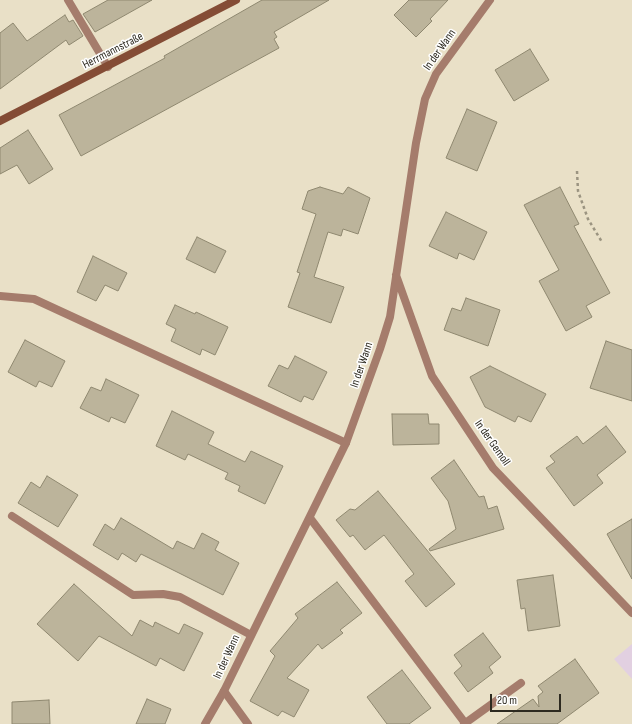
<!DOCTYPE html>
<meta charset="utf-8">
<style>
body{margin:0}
#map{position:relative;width:632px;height:724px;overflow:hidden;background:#e9e0c7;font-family:"Sofia Sans Condensed",sans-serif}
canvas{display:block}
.scale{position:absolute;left:490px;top:694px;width:71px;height:18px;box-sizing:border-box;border:2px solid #2d2a20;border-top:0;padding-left:5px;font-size:12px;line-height:14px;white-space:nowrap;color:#2d2a20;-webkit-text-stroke:3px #fff;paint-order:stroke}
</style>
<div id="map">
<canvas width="632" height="724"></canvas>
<div class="scale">20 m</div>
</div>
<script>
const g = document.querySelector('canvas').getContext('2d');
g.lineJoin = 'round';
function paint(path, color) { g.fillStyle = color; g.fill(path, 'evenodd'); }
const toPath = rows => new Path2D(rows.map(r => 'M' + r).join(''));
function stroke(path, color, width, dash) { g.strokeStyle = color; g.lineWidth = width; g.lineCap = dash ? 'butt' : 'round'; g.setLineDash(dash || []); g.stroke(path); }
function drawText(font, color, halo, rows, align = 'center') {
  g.font = font + ' "Sofia Sans Condensed",sans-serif'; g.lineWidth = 3; g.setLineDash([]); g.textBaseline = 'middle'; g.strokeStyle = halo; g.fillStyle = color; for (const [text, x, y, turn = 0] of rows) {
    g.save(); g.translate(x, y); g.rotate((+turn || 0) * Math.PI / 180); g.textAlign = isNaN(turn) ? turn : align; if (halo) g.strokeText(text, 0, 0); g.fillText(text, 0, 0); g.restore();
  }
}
paint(toPath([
 [632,644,632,679,614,659]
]), '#e2d0e1');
const building = toPath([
 [108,0,152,0,95,32,83,14,108,0],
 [262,0,329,0,274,32,277,37,274,39,279,48,81,156,59,115,165,58,164,56,262,0],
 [409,0,448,0,430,19,432,21,416,37,394,15,409,0],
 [65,15,69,22,73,20,83,36,69,45,66,40,0,89,0,33,13,23,27,41,65,15],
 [530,49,549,80,514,101,495,70,530,49],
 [467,109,497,122,477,171,446,158,467,109],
 [28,130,53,169,29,184,17,165,0,174,0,148,28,130],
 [320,187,343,194,348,187,370,198,358,234,343,229,341,236,328,232,314,277,344,287,331,323,288,307,300,273,297,272,316,214,302,209,308,191,320,187],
 [560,187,579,224,574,226,610,293,586,306,592,317,566,331,539,281,559,270,524,205,560,187],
 [446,212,487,232,474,260,459,253,457,259,429,246,446,212],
 [197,237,226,251,215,273,186,259,197,237],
 [93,256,127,273,118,291,105,285,96,301,77,292,93,256],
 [466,298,500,310,488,346,444,330,452,308,461,311,466,298],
 [175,305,195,314,196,312,228,327,215,355,202,349,200,355,171,341,176,329,166,324,175,305],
 [25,340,65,361,52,387,39,381,36,387,8,372,25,340],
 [606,341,632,350,632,401,590,388,606,341],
 [295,356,327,372,313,400,304,396,301,402,268,386,279,365,288,369,295,356],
 [490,366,546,394,531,422,518,416,515,422,485,407,470,377,490,366],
 [106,379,139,395,125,423,111,417,109,422,80,408,91,387,101,391,106,379],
 [172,411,214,432,208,444,245,462,251,451,283,466,265,504,238,491,240,486,225,479,228,473,188,454,185,460,156,446,172,411],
 [392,414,428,414,429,424,439,424,439,444,393,445,392,414],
 [606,426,626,452,597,475,603,483,574,506,546,468,555,462,550,456,577,436,583,444,606,426],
 [454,460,479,497,484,496,488,509,497,506,504,529,430,551,429,549,456,529,448,501,431,478,454,460],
 [47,476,78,495,58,527,18,503,31,482,40,488,47,476],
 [378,491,455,584,426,607,405,581,414,574,384,535,365,550,353,535,350,537,336,520,350,509,355,510,378,491],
 [121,518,173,549,177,541,194,549,202,533,219,542,215,550,239,563,223,595,141,554,136,562,122,553,118,560,93,545,105,524,114,530,121,518],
 [632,519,632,579,607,534,632,519],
 [553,575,560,626,528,631,525,608,521,609,517,580,553,575],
 [337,582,362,613,340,630,343,633,322,649,318,644,287,678,309,690,294,717,282,711,278,716,250,701,275,656,270,651,298,618,295,614,337,582],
 [74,584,132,636,140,620,153,627,155,622,179,634,184,624,203,633,184,671,160,658,156,666,99,636,78,661,37,624,74,584],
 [483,633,501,657,489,667,493,673,468,692,454,673,462,666,454,655,483,633],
 [575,659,599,693,557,724,497,724,533,699,539,707,538,696,543,692,538,686,575,659],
 [402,670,431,708,409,724,387,724,367,697,402,670],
 [147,699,171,709,165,724,136,724,147,699],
 [49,700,50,724,12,724,12,702,49,700]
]);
paint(building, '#bcb49b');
stroke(building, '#8f8870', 1);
stroke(toPath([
 [577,171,578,191,588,219,602,242]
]), '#9b9481', 2.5, [3, 3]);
stroke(toPath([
 [68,0,108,67],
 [0,296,34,299,346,443],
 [12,516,133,595,163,594,180,597,251,635],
 [310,518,465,723],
 [224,691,248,724],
 [464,724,521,683]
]), '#a57c6c', 8);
stroke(toPath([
 [396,275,432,376,493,468,632,613],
 [205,724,224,691,346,443,380,349,390,317,416,143,425,99,436,74,490,0]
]), '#a57c6c', 8);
stroke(toPath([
 [0,121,236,0]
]), '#844c35', 8);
drawText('12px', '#2d2a20', '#fff', [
 ["In der Wann",440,50,-55],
 ["Herrmannstraße",113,51,-27],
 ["In der Wann",362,365,-71],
 ["In der Gemoll",492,443,55],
 ["In der Wann",227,657,-65]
]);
</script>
